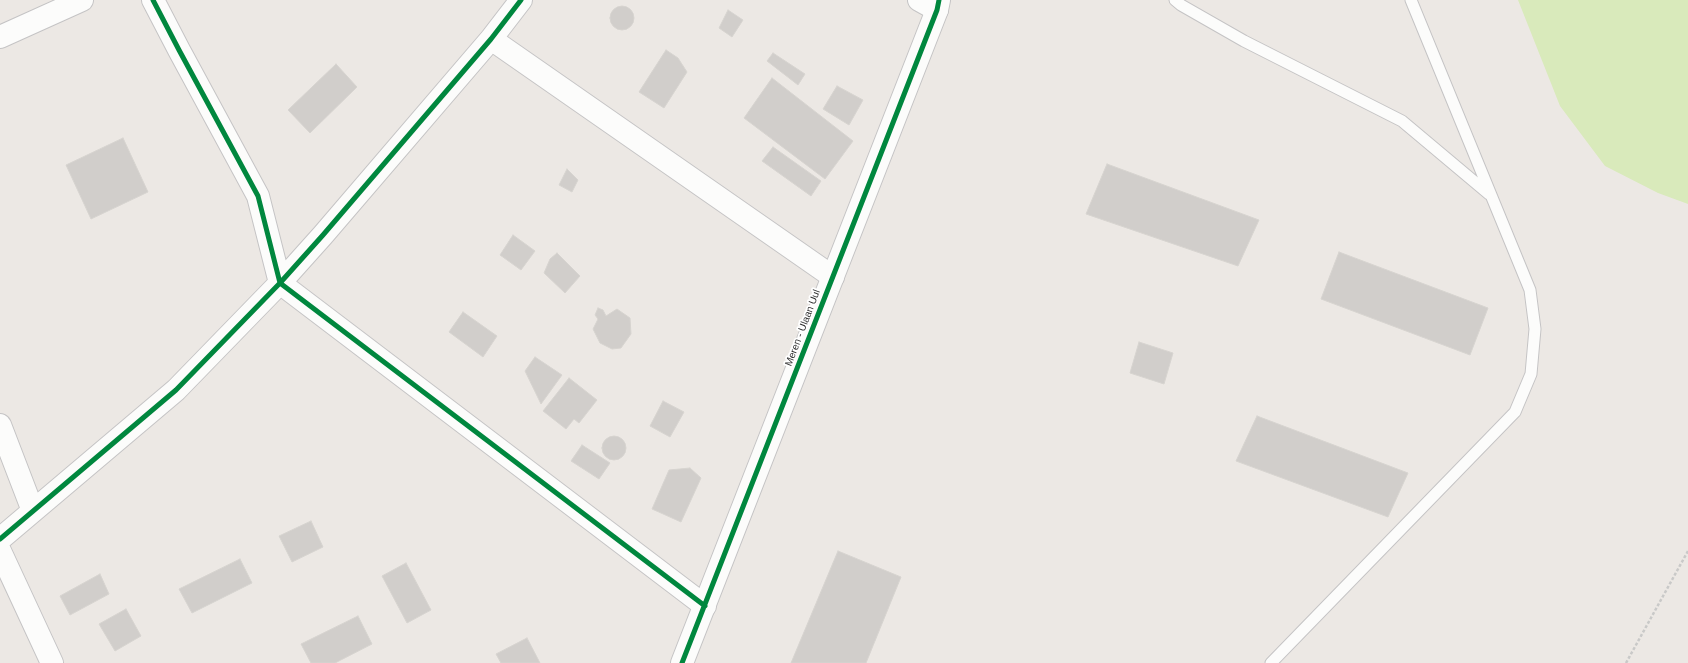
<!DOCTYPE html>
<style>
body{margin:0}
canvas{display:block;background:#ece8e4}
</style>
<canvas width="1688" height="663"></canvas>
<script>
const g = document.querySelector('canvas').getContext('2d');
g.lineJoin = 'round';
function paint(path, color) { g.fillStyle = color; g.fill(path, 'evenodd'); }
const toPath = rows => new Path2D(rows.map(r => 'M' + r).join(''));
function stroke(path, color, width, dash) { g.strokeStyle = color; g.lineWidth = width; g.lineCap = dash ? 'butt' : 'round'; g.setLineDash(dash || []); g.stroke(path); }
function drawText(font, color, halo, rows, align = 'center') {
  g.font = font + ' Helvetica,sans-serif'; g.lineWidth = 3.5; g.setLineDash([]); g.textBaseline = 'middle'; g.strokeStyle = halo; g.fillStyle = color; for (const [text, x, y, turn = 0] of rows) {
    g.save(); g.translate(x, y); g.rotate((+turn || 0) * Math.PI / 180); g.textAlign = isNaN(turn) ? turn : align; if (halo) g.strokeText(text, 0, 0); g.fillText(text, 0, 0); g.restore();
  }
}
paint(toPath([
 [1518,0,1688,0,1688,204,1658,193,1605,166,1560,106]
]), '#d9eabb');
const building = toPath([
 '610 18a12 12 0 1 1 24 0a12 12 0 1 1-24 0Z',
 [728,10,743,20,732,37,719,28,728,10],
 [666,50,678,58,687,72,664,108,639,92,666,50],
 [773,53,805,74,798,85,767,61,773,53],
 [336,64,357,87,310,133,288,110,336,64],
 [772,78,853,141,825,179,744,118,772,78],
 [837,86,863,100,849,125,823,109,837,86],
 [123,138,148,192,91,219,66,165,123,138],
 [773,147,821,181,811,196,762,161,773,147],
 [1107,164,1259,220,1238,266,1086,214,1107,164],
 [567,169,578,180,572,192,559,185,567,169],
 [513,235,535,251,521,270,500,255,513,235],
 [1339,252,1488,308,1470,355,1321,299,1339,252],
 [557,253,580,276,565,293,544,273,550,259,557,253],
 [598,308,603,310,606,316,617,309,630,318,631,334,621,348,612,349,600,343,593,329,598,319,595,315,598,308],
 [463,312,497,336,483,357,449,332,463,312],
 [1139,342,1173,353,1164,384,1130,373,1139,342],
 [535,357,562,375,541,404,525,371,535,357],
 [569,378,597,400,579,423,574,419,566,429,543,411,569,378],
 [663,401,684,412,670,437,650,426,663,401],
 [1257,416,1408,473,1388,517,1236,461,1257,416],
 '602 448a12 12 0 1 1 24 0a12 12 0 1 1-24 0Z',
 [582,445,610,463,599,479,571,461,582,445],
 [690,468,701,478,681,522,652,509,669,470,690,468],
 [311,521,323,547,292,562,279,536,311,521],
 [838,551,901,577,866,663,791,663,838,551],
 [240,559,252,583,192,613,179,589,240,559],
 [406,563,431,610,407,623,382,576,406,563],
 [100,574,109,594,70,615,60,596,100,574],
 [126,609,141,636,115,651,99,624,126,609],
 [358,616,372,644,335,663,311,663,301,644,358,616],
 [527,638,540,663,501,663,496,654,527,638]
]);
paint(building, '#d1cecb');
stroke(building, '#d7d4d0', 1);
const lane = toPath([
 [1175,0,1181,5,1244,41,1402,121,1489,194],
 [1271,663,1515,412,1531,374,1535,329,1530,290,1411,0]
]);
const street = toPath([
 [153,0,179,50,258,196,280,283,705,606],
 [919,0,937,10],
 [0,37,82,0],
 [491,39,833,277],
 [0,425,33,511],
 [0,539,176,390,280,283,323,235,491,39,521,0],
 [0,551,52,663]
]);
const secondary = toPath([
 [682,663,937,10,939,0]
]);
stroke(lane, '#c5c4c5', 13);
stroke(street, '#c5c4c5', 24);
stroke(secondary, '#c5c4c5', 24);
stroke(toPath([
 [1626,663,1688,551]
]), '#c9c9c8', 2.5, [3, 2]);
stroke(lane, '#fcfcfb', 11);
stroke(street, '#fcfcfb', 22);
stroke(secondary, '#fcfcfb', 22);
stroke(toPath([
 [153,0,179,50,258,196,280,283,705,606],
 [0,539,176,390,280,283,323,235,491,39,521,0],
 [682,663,937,10,939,0]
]), '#00873e', 5);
drawText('10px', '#2e2e2e', '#fff', [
 ["Meren - Ulaan Uul",803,328,-69]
]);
</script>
